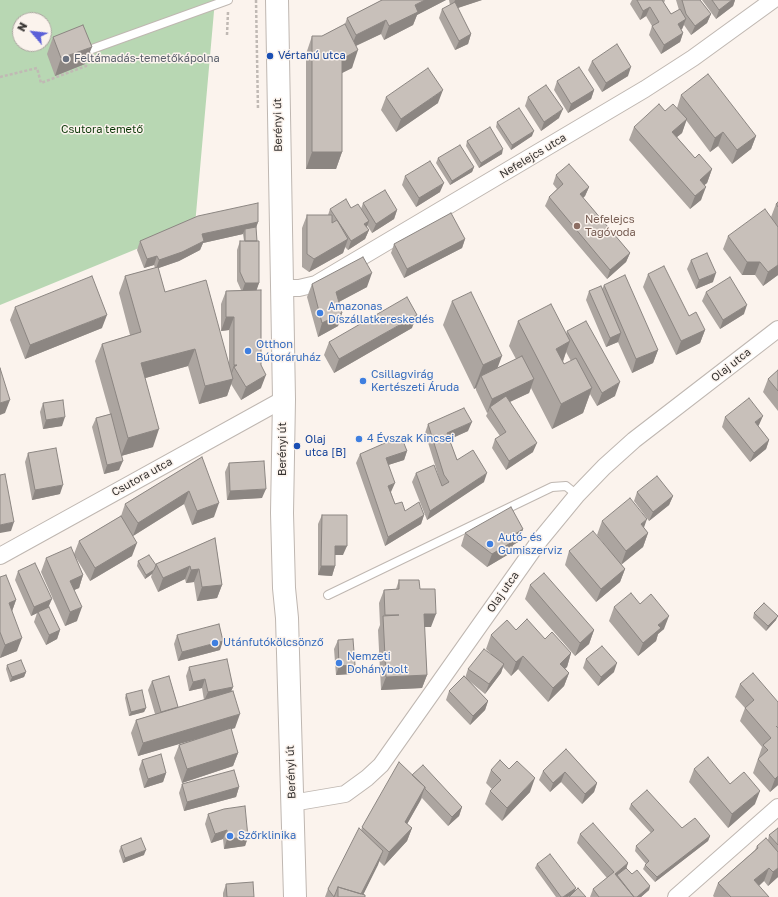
<!DOCTYPE html>
<meta charset="utf-8">
<style>
body{margin:0}
#map{position:relative;width:778px;height:897px;overflow:hidden;background:#fbf3ed;font-family:"Golos Text",sans-serif}
canvas{display:block}
.north{position:absolute;left:12px;top:12px;width:40px;height:40px;box-sizing:border-box;background:#fbf3ed;border:1px solid #aca6a1;border-radius:50%;rotate:298deg;font-size:11px;font-weight:700;line-height:16px;text-align:center;color:#353230}
.north::after{content:'';display:block;margin:auto;width:14px;height:18px;background:#5b60d8;clip-path:polygon(50% 0,100% 100%,50% 72%,0 100%)}
</style>
<div id="map">
<canvas width="778" height="897"></canvas>
<div class="north">N</div>
</div>
<script>
const g = document.querySelector('canvas').getContext('2d');
g.lineJoin = 'round';
function paint(path, color) { g.fillStyle = color; g.fill(path, 'evenodd'); }
const toPath = rows => new Path2D(rows.map(r => 'M' + r).join(''));
function stroke(path, color, width, dash) { g.strokeStyle = color; g.lineWidth = width; g.lineCap = dash ? 'butt' : 'round'; g.setLineDash(dash || []); g.stroke(path); }
function drawText(font, color, halo, rows, align = 'center') {
  g.font = font + ' "Golos Text",sans-serif'; g.lineWidth = 3; g.setLineDash([]); g.textBaseline = 'middle'; g.strokeStyle = halo; g.fillStyle = color; for (const [text, x, y, turn = 0] of rows) {
    g.save(); g.translate(x, y); g.rotate((+turn || 0) * Math.PI / 180); g.textAlign = isNaN(turn) ? turn : align; if (halo) g.strokeText(text, 0, 0); g.fillText(text, 0, 0); g.restore();
  }
}
paint(toPath([
 [0,0,215,0,195,225,0,305],
 [20,20,44,20,44,44,20,44]
]), '#b8d7b3');
const service = toPath([
 [92,49,228,0],
 [328,595,552,487,566,486,577,495]
]);
const minor = toPath([
 [281,288,299,288,316,284,645,89,693,58,773,0],
 [0,556,284,399],
 [292,803,345,794,367,778,381,765,540,540,577,495,604,467,634,440,778,329],
 [676,897,778,807]
]);
const secondary = toPath([
 [277,0,284,399,282,513,284,588,287,618,295,897]
]);
stroke(service, '#bfb7b1', 10);
stroke(minor, '#bfb7b1', 18);
stroke(secondary, '#bfb7b1', 24);
stroke(toPath([
 [256,0,258,110],
 [227,35,228,12],
 [0,77,37,68,41,83,86,66,91,60]
]), '#c0b9b4', 2.5, [3, 2]);
stroke(service, '#fff', 8);
stroke(minor, '#fff', 16);
stroke(secondary, '#fff', 22);
paint(toPath([
 [382,0,446,0,417,15,413,25,384,40,381,34,356,46,352,68,342,73,342,152,336,169,306,169,306,54,312,36,322,36,345,24,347,18],
 [449,0,482,0,457,8,471,34,468,44,455,50,439,18,442,9,450,5],
 [632,0,665,0,664,3,671,14,679,10,676,0,700,0,711,14,707,23,691,35,684,25,682,29,681,29,683,33,680,42,661,54,649,35,652,26,646,16,640,20,630,4],
 [702,0,735,0,733,6,716,19],
 [53,37,85,64,55,76,47,54],
 [592,61,628,76,602,92,588,70],
 [557,81,594,90,591,99,568,113,554,90],
 [681,95,756,136,751,149,732,164,718,146,710,152,686,120,682,133,677,137,695,158,712,169,707,183,704,185,701,200,690,209,629,140,634,127,665,111,677,108],
 [386,97,438,103,396,132,381,110],
 [528,97,559,118,541,131,525,106],
 [497,122,532,136,511,150,496,127],
 [467,141,502,154,479,168,466,146],
 [438,158,474,167,472,172,450,185,436,163],
 [556,175,589,187,585,196,583,198,630,253,626,262,607,279,545,206,549,197,557,189,553,184],
 [405,176,440,192,416,207,402,185],
 [778,202,778,275,763,286,755,275,742,275,723,249,728,236,771,217,776,204],
 [363,203,397,210,394,219,372,233,367,225,367,227,369,230,365,239,348,250,345,247,343,253,309,272,302,267,302,228,307,215,328,215,330,209,351,208,361,209],
 [258,222,256,227,259,283,256,290,261,365,261,388,241,400,231,384,227,396,199,404,188,366,145,378,153,447,121,456,119,470,104,474,92,427,96,418,110,414,95,361,102,344,130,335,119,293,125,276,155,268,154,265,144,268,137,250,140,241],
 [243,234,244,241,240,241,237,250,237,281,241,290,226,291,221,304,221,331,229,330,229,363,165,292,158,268,179,261,200,250,203,243],
 [465,239,462,248,404,278,391,253,394,244],
 [691,260,713,282,696,289,687,269],
 [648,274,689,316,705,330,700,343,676,355,643,287],
 [312,284,367,287,339,302,342,313,338,326,318,337,307,297],
 [604,285,658,350,653,363,632,373,618,342,606,347,586,300,589,291,602,289],
 [706,292,744,314,720,329,702,301],
 [452,301,497,368,516,359,509,346,518,321,566,334,567,331,615,396,597,406,590,394,583,413,552,429,531,388,529,393,510,402,533,452,506,470,492,448,495,439,500,436,486,416,488,412,487,413,476,390,476,388,474,389,443,325],
 [566,352,571,361,564,364,563,362],
 [15,307,102,328,25,359,10,320],
 [412,328,334,373,324,355,329,342],
 [778,370,778,411,763,392,768,379],
 [43,403,62,426,43,429,40,412],
 [725,417,759,425,758,426,769,440,766,449,750,462,722,427],
 [428,424,468,431,449,439,457,460,484,482,427,520,412,482,416,473,440,481,425,433],
 [407,451,404,460,388,465,391,492,395,504,405,511,424,515,421,524,385,546,356,463,360,454],
 [28,453,60,494,32,500,25,462],
 [202,457,214,517,192,525,184,504,133,536,132,556,90,581,75,556,83,575,79,588,74,590,77,621,65,626,41,572,46,558,74,554,79,541,121,516,125,504],
 [229,463,262,498,227,500,225,472],
 [637,492,673,496,669,505,649,521,634,501],
 [322,515,343,555,335,555,335,566,332,576,318,575,318,524],
 [602,521,644,528,648,533,643,547,621,564,625,569,620,582,596,602,565,565,569,551,608,549,597,535],
 [523,529,518,542,513,545,509,554,487,567,461,546,465,533],
 [215,538,222,585,217,598,197,601,194,582,186,583,185,579,158,592,151,577,152,574,145,579,137,566,138,561,156,565,156,564],
 [18,571,49,607,60,630,57,639,46,645,34,622,37,613,31,616,15,580],
 [0,577,16,600,12,611,17,651,0,658],
 [399,580,420,589,431,627,424,627,427,675,422,688,381,690,378,630,380,625,379,603,384,590,396,589],
 [530,585,594,630,589,644,575,656,525,599],
 [640,604,664,629,658,634,656,641,638,656,609,621,614,607],
 [754,613,776,620,766,631,753,618],
 [516,630,545,639,571,653,567,667,565,668,569,673,564,686,548,702,518,669,511,676,503,667,501,673,485,694,468,680,488,701,485,710,470,725,446,700,449,691,465,678,468,669,491,654,486,649,491,635],
 [177,635,220,650,178,661,174,644],
 [338,640,355,665,351,674,336,675,334,649],
 [586,659,614,672,598,686,583,668],
 [7,665,26,672,24,677,10,682,6,669],
 [189,667,233,687,231,692,235,728,231,729,238,753,233,766,182,783,174,758,179,745,198,738,138,756,131,733,136,720,155,714,148,690,152,681,178,707,204,700,202,688,189,691,186,676],
 [740,684,778,702,778,785,770,792,753,773,762,747,740,721,745,708,735,697],
 [126,694,146,708,144,712,129,716,125,698],
 [566,749,597,783,594,792,582,804,561,782,550,792,539,780,543,771],
 [142,760,166,773,163,782,144,788,139,769],
 [694,769,755,804,728,828,689,782],
 [491,770,530,792,502,821,485,804,490,791,492,789,486,783],
 [412,775,462,807,459,816,448,826,422,798,407,824,412,828,407,841,384,866,379,861,363,895,365,897,325,897,328,889,361,831,362,827],
 [182,784,239,787,236,797,184,811,179,793],
 [631,804,682,828,710,836,708,841,655,882,643,869,645,865,646,864,635,851,636,846,651,833,629,809],
 [208,814,248,837,245,846,224,849,223,839,211,843,205,824],
 [778,828,778,877,768,886,764,881,759,886,769,897,714,897,713,896,718,883,755,850,757,846,768,840,769,835],
 [580,834,628,863,626,868,632,874,650,886,649,890,641,897,590,897,593,889,607,878,577,843],
 [121,846,144,855,123,863,119,851],
 [537,864,574,892,568,897,556,897,535,868],
 [226,884,254,897,223,897,223,893]
]), '#aca5a0');
paint(toPath([
 [425,0,446,0,417,15,413,25,384,40,389,26,415,5],
 [455,0,482,0,452,10],
 [732,0,735,0,733,6,716,19,719,10],
 [650,7,646,16,640,20,643,11],
 [711,14,707,23,691,35,695,26],
 [686,19,682,29,675,33,678,24],
 [386,20,381,34,351,48,356,35],
 [683,33,680,42,661,54,664,45],
 [471,34,468,44,455,50,459,41],
 [92,47,85,64,55,76,61,58],
 [358,50,352,68,336,76,342,59],
 [631,67,628,76,602,92,606,83],
 [443,90,438,103,396,132,401,119],
 [594,90,591,99,568,113,571,104],
 [563,109,559,118,541,131,544,122],
 [687,119,682,133,667,145,672,132],
 [534,131,532,136,511,150,512,145],
 [723,132,718,146,710,152,715,138],
 [756,136,751,149,732,164,737,150],
 [503,149,502,154,479,168,481,163],
 [312,152,342,152,336,169,306,169],
 [474,167,472,172,450,185,452,181],
 [712,169,707,183,695,193,700,180],
 [444,183,440,192,416,207,419,198],
 [589,187,585,196,577,203,580,194],
 [706,187,701,200,690,209,695,196],
 [397,210,394,219,372,233,376,224],
 [369,221,366,230,364,224],
 [258,222,255,231,245,229,243,234,203,243,200,250,179,261,156,269,159,260,202,234],
 [369,230,365,239,348,250,351,241],
 [348,239,343,253,309,272,314,259],
 [465,239,462,248,404,278,407,269],
 [630,253,626,262,607,279,610,270],
 [157,256,154,265,144,268,147,259],
 [747,262,760,262,755,275,742,275],
 [778,265,778,275,763,286,768,272],
 [372,273,367,287,331,306,336,292],
 [716,273,713,282,696,289,699,280],
 [245,283,259,283,256,292,242,292],
 [747,305,744,314,720,329,723,320],
 [342,313,338,326,318,337,322,323],
 [107,315,102,328,25,359,30,345],
 [417,315,412,328,334,373,339,359],
 [226,317,234,317,229,330,221,331],
 [705,330,700,343,676,355,681,341],
 [621,333,618,342,606,347,610,338],
 [570,341,561,366,556,349],
 [195,349,188,366,135,381,141,363],
 [658,350,653,363,632,373,636,359],
 [502,356,493,380,481,376,476,388,474,389,483,365],
 [234,365,237,365,234,367,230,379,229,379],
 [266,375,261,388,241,400,246,387],
 [233,379,227,396,199,404,205,386],
 [534,379,529,393,492,410,490,407,488,412,487,413,492,399],
 [620,382,615,396,597,406,602,393],
 [592,388,583,413,552,429,561,404],
 [10,400,5,413,0,415,0,403],
 [763,416,759,425,752,431,755,422],
 [65,417,62,426,43,429,46,420],
 [472,422,468,431,444,442,447,433],
 [159,429,153,447,121,456,128,438],
 [769,440,766,449,750,462,754,453],
 [537,443,533,452,506,470,509,461],
 [407,451,404,460,382,467,386,458],
 [123,461,119,470,104,474,107,465],
 [487,473,484,482,427,520,430,511],
 [395,483,391,492,385,495,388,486],
 [63,485,60,494,32,500,35,490],
 [266,489,262,498,227,500,230,491],
 [189,491,184,504,133,536,138,523],
 [673,496,669,505,649,521,653,512],
 [219,503,214,517,192,525,197,511],
 [424,515,421,524,385,546,388,537],
 [647,519,642,533,641,524],
 [14,522,11,531,0,533,0,525],
 [523,529,518,542,513,545,509,554,487,567,492,554,512,536],
 [648,533,643,547,621,565,626,551],
 [137,543,132,556,90,581,95,568],
 [335,546,347,546,343,555,332,555],
 [190,566,185,579,158,592,163,578],
 [321,566,335,566,332,576,318,575],
 [199,569,194,582,186,583,191,570],
 [625,569,620,582,596,602,601,589],
 [154,570,152,574,145,579,146,575],
 [83,575,79,588,65,594,70,581],
 [222,585,217,598,197,601,202,587],
 [52,599,48,608,31,616,34,607],
 [16,600,11,614,9,603],
 [82,607,77,621,65,626,70,612],
 [424,614,436,614,431,627,419,627],
 [669,616,664,629,658,634,656,641,638,656,643,643,658,625],
 [778,616,776,620,766,631,768,626],
 [60,630,57,639,46,645,49,635],
 [594,630,589,644,575,656,580,643],
 [22,638,17,651,0,658,5,645],
 [223,641,220,650,178,661,182,652],
 [571,653,567,667,556,677,560,664],
 [523,656,518,669,511,676,516,662],
 [617,663,614,672,598,686,601,677],
 [504,664,501,673,485,694,489,684],
 [355,665,351,674,336,675,339,666],
 [26,672,24,677,10,682,12,677],
 [569,673,564,686,548,702,553,688],
 [427,675,422,688,381,690,386,677],
 [205,679,202,688,189,691,193,682],
 [233,687,229,696,204,701,208,692],
 [488,701,485,710,470,725,473,716],
 [146,708,144,712,129,716,131,712],
 [240,714,235,728,138,756,143,743],
 [238,753,233,766,182,783,187,769],
 [565,772,561,782,550,792,553,783],
 [166,773,163,782,144,788,148,779],
 [778,776,778,785,770,792,775,779],
 [535,778,530,792,502,821,507,808],
 [597,783,594,792,582,804,585,794],
 [239,787,236,797,184,811,187,802],
 [425,787,420,801,401,835,405,822],
 [760,791,755,804,728,828,732,814],
 [462,807,459,816,448,826,452,817],
 [412,828,407,841,384,866,389,852],
 [227,830,223,839,211,843,215,834],
 [710,836,708,841,655,882,657,877],
 [248,837,245,846,224,849,227,839],
 [146,850,144,855,123,863,125,858],
 [383,851,378,865,362,897,360,897],
 [628,863,625,872,614,878,615,874],
 [769,868,764,881,749,894,754,880],
 [778,868,778,877,768,886,773,872],
 [650,886,649,890,641,897,637,897],
 [576,888,574,893,568,897,563,897]
]), '#8c8682');
const building = toPath([
 [382,0,425,0,415,5,418,12,389,26,386,20,356,35,347,18,382,0],
 [637,0,662,0,671,14,680,9,686,19,678,24,683,33,664,45,652,26,659,22,650,7,643,11,637,0],
 [682,0,700,0,711,14,695,26,686,14,682,0],
 [712,0,732,0,719,10,712,0],
 [455,2,471,34,459,41,442,9,455,2],
 [345,24,358,50,342,59,342,152,312,152,312,36,322,36,345,24],
 [83,25,92,47,61,58,53,37,83,25],
 [617,44,631,67,606,83,592,61,617,44],
 [579,67,594,90,571,104,557,81,579,67],
 [428,68,443,90,401,119,386,97,428,68],
 [708,74,756,136,737,150,723,132,715,138,681,95,708,74],
 [546,85,563,109,544,122,528,97,546,85],
 [659,104,665,111,673,104,687,119,672,132,695,158,699,154,712,169,700,180,706,187,695,196,634,127,659,104],
 [519,108,534,131,512,145,497,122,519,108],
 [490,127,503,149,481,163,467,141,490,127],
 [460,145,474,167,452,181,438,158,460,145],
 [430,161,444,183,419,198,405,176,430,161],
 [569,164,589,187,580,194,630,253,610,270,549,197,563,184,556,175,569,164],
 [385,190,397,210,376,224,363,203,385,190],
 [346,199,351,208,358,204,369,221,364,224,369,230,351,241,330,209,346,199],
 [778,202,778,207,776,204,778,202],
 [258,203,258,222,202,234,204,241,182,252,159,260,157,256,147,259,140,241,198,216,258,203],
 [765,209,778,227,778,265,768,272,760,262,747,262,728,236,765,209],
 [451,213,465,239,407,269,394,244,451,213],
 [307,215,332,215,332,223,337,220,348,239,314,259,307,254,307,215],
 [256,227,257,241,245,241,245,229,256,227],
 [240,241,259,241,259,283,245,283,240,272,240,241],
 [707,253,716,273,699,280,691,260,707,253],
 [363,257,372,273,336,292,342,313,322,323,312,284,363,257],
 [664,266,689,316,696,312,705,330,681,341,648,274,664,266],
 [158,267,165,292,206,280,233,379,205,386,195,349,141,363,159,429,128,438,102,344,141,332,125,276,158,267],
 [625,275,658,350,636,359,604,285,625,275],
 [92,276,107,315,30,345,15,307,92,276],
 [730,277,747,305,723,320,706,292,730,277],
 [601,286,621,333,610,338,589,291,601,286],
 [261,290,261,365,266,375,246,387,234,367,237,365,234,365,234,317,226,317,226,291,261,290],
 [471,292,502,356,483,365,452,301,471,292],
 [407,297,417,315,339,359,329,342,407,297],
 [551,304,570,341,556,349,564,364,576,358,592,388,561,404,518,321,551,304],
 [586,321,620,382,602,393,567,331,586,321],
 [522,356,534,379,492,399,481,376,522,356],
 [0,368,10,400,0,403,0,368],
 [778,370,778,391,768,379,778,370],
 [506,396,537,443,509,461,495,439,506,432,490,407,506,396],
 [749,398,763,416,755,422,769,440,754,453,725,417,749,398],
 [63,400,65,417,46,420,43,403,63,400],
 [464,408,472,422,447,433,457,460,473,450,487,473,430,511,416,473,434,465,442,486,449,482,444,475,428,424,464,408],
 [111,414,123,461,107,465,96,418,111,414],
 [401,436,407,451,386,458,395,483,388,486,395,504,402,502,405,511,419,502,424,515,388,537,360,454,401,436],
 [56,448,63,485,35,490,28,453,56,448],
 [202,457,219,503,197,511,189,491,138,523,125,504,202,457],
 [264,461,266,489,230,491,229,463,264,461],
 [5,474,14,522,0,525,0,475,5,474],
 [657,476,673,496,653,512,637,492,657,476],
 [630,498,647,519,641,524,648,533,626,551,602,521,630,498],
 [511,507,523,529,512,536,514,541,492,554,465,533,511,507],
 [322,515,347,515,347,546,335,546,335,566,321,566,322,515],
 [121,516,137,543,95,568,79,541,121,516],
 [593,531,625,569,601,589,569,551,593,531],
 [215,538,222,585,202,587,199,569,191,570,190,566,163,578,156,564,215,538],
 [71,547,83,575,70,581,82,607,70,612,46,558,71,547],
 [149,555,156,565,154,570,146,575,138,561,149,555],
 [35,563,52,599,34,607,18,571,35,563],
 [544,573,594,630,580,643,530,585,544,573],
 [6,575,16,600,9,603,22,638,5,645,0,632,0,577,6,575],
 [399,580,419,580,420,589,435,589,436,614,424,614,427,675,386,677,383,616,399,615,385,615,384,590,399,589,399,580],
 [631,593,640,604,651,594,669,616,658,625,661,628,643,643,614,607,631,593],
 [764,603,778,616,768,626,754,613,764,603],
 [49,607,60,630,49,635,38,612,49,607],
 [527,619,545,639,552,632,571,653,560,664,569,673,553,688,523,656,516,662,491,635,507,620,516,630,527,619],
 [219,624,223,641,182,652,177,635,219,624],
 [353,639,355,665,339,666,338,640,353,639],
 [602,646,617,663,601,677,586,659,602,646],
 [484,649,504,664,489,684,468,669,484,649],
 [227,659,233,687,208,692,205,679,193,682,189,667,227,659],
 [21,660,26,672,12,677,7,665,21,660],
 [753,673,778,702,778,728,776,726,778,728,778,776,775,779,758,759,768,750,763,745,771,738,745,708,754,700,740,684,753,673],
 [169,676,178,707,161,712,152,681,169,676],
 [464,676,488,701,473,716,449,691,464,676],
 [142,690,146,708,131,712,126,694,142,690],
 [233,691,240,714,143,743,136,720,233,691],
 [231,728,238,753,187,769,179,745,231,728],
 [566,749,597,783,585,794,565,772,553,783,543,771,566,749],
 [161,754,166,773,148,779,142,760,161,754],
 [708,757,730,784,744,772,760,791,732,814,694,769,708,757],
 [500,760,509,769,517,761,535,778,507,808,490,791,501,780,491,770,500,760],
 [399,762,425,787,405,822,412,828,389,852,362,827,399,762],
 [423,765,462,807,452,817,425,789,425,787,412,775,423,765],
 [234,770,239,787,187,802,182,784,234,770],
 [647,790,682,828,695,818,710,836,657,877,645,865,649,861,636,846,654,830,631,804,647,790],
 [245,806,248,837,227,839,227,830,215,834,208,814,224,809,245,806],
 [593,823,628,863,615,874,634,897,599,897,593,889,614,872,580,834,593,823],
 [359,828,383,851,361,894,338,887,334,897,328,889,359,828],
 [778,828,778,845,769,835,778,828],
 [141,838,146,850,125,858,121,846,141,838],
 [766,838,778,852,778,868,773,872,769,868,754,880,769,897,731,897,718,883,758,848,757,846,766,838],
 [550,854,576,888,563,897,561,897,537,864,550,854],
 [626,868,632,874,637,870,650,886,637,897,634,897,617,875,626,868],
 [253,882,254,897,227,897,226,884,253,882],
 [338,887,365,895,365,897,338,897,338,887],
 [578,888,586,897,569,897,578,888]
]);
paint(building, '#c8c0ba');
stroke(building, '#8c8682', 1);
for (const [x, y, r, color] of [
 [270,56,4,"#1a4fb4"],
 [66,59,4,"#6b7280"],
 [577,226,4,"#8d6e63"],
 [320,313,4,"#3f7fe0"],
 [248,351,4,"#3f7fe0"],
 [363,381,4,"#3f7fe0"],
 [359,439,4,"#3f7fe0"],
 [297,446,4,"#1a4fb4"],
 [490,544,4,"#3f7fe0"],
 [215,643,4,"#3f7fe0"],
 [339,663,4,"#3f7fe0"],
 [230,836,4,"#3f7fe0"]
]) { const dot = new Path2D(); dot.arc(x, y, r, 0, 2 * Math.PI); g.fillStyle = color; g.fill(dot); stroke(dot, '#fbf3ed', 1.5); }
drawText('11px', '#164399', '#fbf3ed', [
 ["Vértanú utca",278,56],
 ["Olaj",305,440],
 ["utca [B]",305,453]
], 'left');
drawText('11px', '#5b616d', '#fbf3ed', [
 ["Feltámadás-temetőkápolna",74,59]
], 'left');
drawText('11px', '#353230', '#fbf3ed', [
 ["Berényi út",278,125,-91],
 ["Nefelejcs utca",533,156,-31],
 ["Olaj utca",731,365,-38],
 ["Berényi út",283,449,-90],
 ["Csutora utca",142,477,-29],
 ["Olaj utca",503,592,-55],
 ["Berényi út",291,772,-92]
]);
drawText('11px', '#0d3909', '#fbf3ed', [
 ["Csutora temető",102,130]
]);
drawText('11px', '#785e54', '#fbf3ed', [
 ["Nefelejcs",585,220],
 ["Tagóvoda",585,233]
], 'left');
drawText('11px', '#366cbe', '#fbf3ed', [
 ["Amazonas",328,307],
 ["Díszállatkereskedés",328,320],
 ["Otthon",256,345],
 ["Bútoráruház",256,358],
 ["Csillagvirág",371,375],
 ["Kertészeti Áruda",371,388],
 ["4 Évszak Kincsei",367,439],
 ["Autó- és",498,538],
 ["Gumiszerviz",498,551],
 ["Utánfutókölcsönző",223,643],
 ["Nemzeti",347,657],
 ["Dohánybolt",347,670],
 ["Szőrklinika",238,836]
], 'left');
</script>
